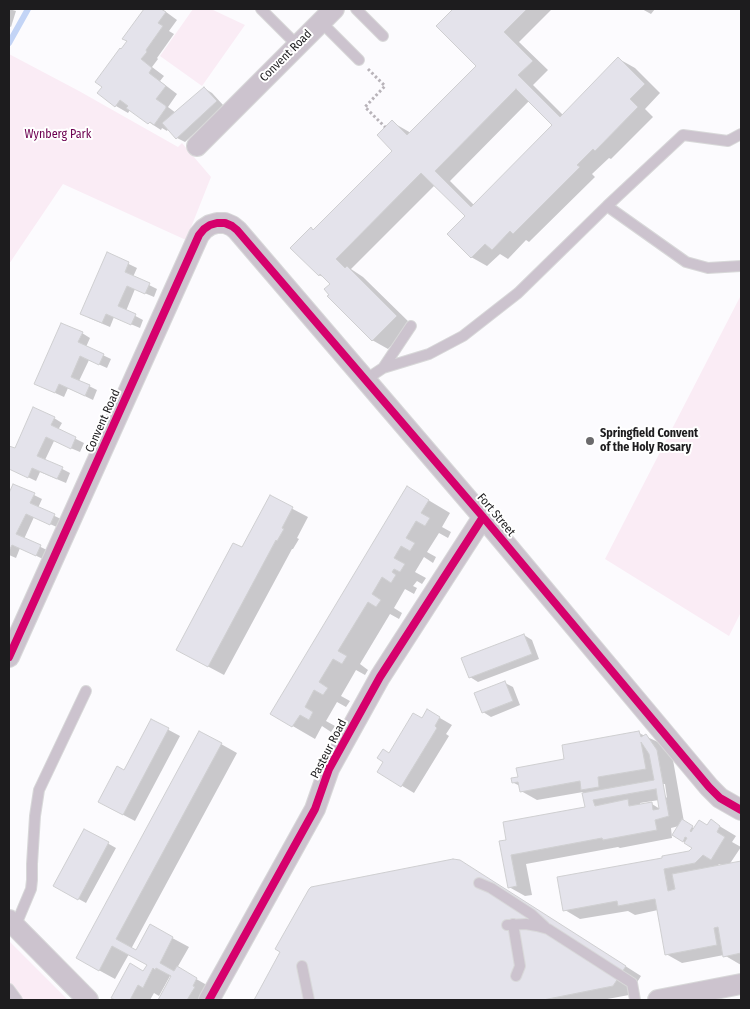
<!DOCTYPE html>
<style>
body{margin:0}
#map{position:relative;width:750px;height:1009px;overflow:hidden;background:#fcfbfe;font-family:"Fira Sans Condensed",sans-serif}
canvas{display:block}
.frame{position:absolute;inset:0;border:10px solid #1d1c1e;pointer-events:none}
</style>
<div id="map">
<canvas width="750" height="1009"></canvas>
<div class="frame"></div>
</div>
<script>
const g = document.querySelector('canvas').getContext('2d');
g.lineJoin = 'round';
function paint(path, color) { g.fillStyle = color; g.fill(path, 'evenodd'); }
const toPath = rows => new Path2D(rows.map(r => 'M' + r).join(''));
function stroke(path, color, width, dash) { g.strokeStyle = color; g.lineWidth = width; g.lineCap = dash ? 'butt' : 'round'; g.setLineDash(dash || []); g.stroke(path); }
function drawText(font, color, halo, rows, align = 'center') {
  g.font = font + ' "Fira Sans Condensed",sans-serif'; g.lineWidth = 4; g.setLineDash([]); g.textBaseline = 'middle'; g.strokeStyle = halo; g.fillStyle = color; for (const [text, x, y, turn = 0] of rows) {
    g.save(); g.translate(x, y); g.rotate((+turn || 0) * Math.PI / 180); g.textAlign = isNaN(turn) ? turn : align; if (halo) g.strokeText(text, 0, 0); g.fillText(text, 0, 0); g.restore();
  }
}
paint(toPath([
 [193,9,211,9,245,25,202,86,160,56],
 [9,54,79,91,178,147,182,143,211,177,186,240,63,184,9,264],
 [740,297,741,612,729,636,605,559],
 [9,941,68,1000,9,1000]
]), '#faecf5');
paint(toPath([
 [9,9,16,11,11,27,9,26],
 [146,9,162,9,177,20,169,31,174,34,157,58,158,59,152,67,164,76,160,81,177,94,168,107,176,113,204,88,212,93,224,106,185,142,177,138,169,128,167,131,162,128,161,130,130,110,128,113,116,106,99,93,103,86,121,51,128,41,124,38],
 [455,9,552,9,519,42,548,70,533,85,563,115,619,59,635,68,660,93,645,109,653,117,611,159,609,158,592,174,595,177,529,242,526,240,508,259,500,254,487,266,471,257,467,216,435,185,351,269,363,277,412,325,388,349,372,340,331,284,327,279,319,275,311,229,314,231,394,151,392,122,411,133,478,66,438,26],
 [529,101,554,125,474,205,450,181],
 [642,9,655,9,651,14],
 [108,254,137,268,133,277,157,289,154,297,135,289,126,311,143,320,140,328,114,317,110,327,89,318],
 [82,333,90,338,86,347,111,359,107,368,89,360,79,381,97,390,93,400,68,388,64,397,44,388],
 [54,418,62,423,58,430,84,443,80,452,54,441,45,460,70,473,66,483,40,472,36,481,9,468,9,447,16,450],
 [14,485,42,499,38,508,63,520,59,528,34,517,24,539,49,551,45,560,20,548,16,558,9,555,9,496],
 [408,488,450,513,442,527,451,532,448,538,439,533,427,552,436,557,433,563,424,557,415,572,426,578,422,584,417,581,413,586,417,588,414,594,405,589,394,608,402,613,399,619,390,614,360,664,368,670,365,675,356,670,341,696,350,701,346,707,337,702,326,721,335,726,331,732,322,726,315,739,272,714],
 [270,497,308,517,297,538,299,539,293,549,292,549,224,675,194,659,242,549],
 [524,635,532,640,539,659,478,682,470,677],
 [505,683,513,687,520,705,491,717,483,712],
 [428,711,452,725,446,734,449,736,414,793,379,772,422,720],
 [152,721,180,736,135,821,112,809,125,771],
 [639,733,662,744,673,760,684,822,695,829,708,827,711,821,736,836,732,842,741,847,729,865,741,863,741,965,724,955,682,963,666,954,658,910,635,915,628,911,580,919,565,910,664,859,689,852,694,848,673,835,679,826,671,828,672,838,620,848,618,847,526,864,532,895,525,896,509,887,508,841,586,808,583,792,537,800,521,791,520,786,514,783,566,760],
 [662,784,665,784,667,798,664,795],
 [659,800,660,809,652,804,641,806,640,803],
 [719,864,724,866,716,868],
 [221,744,237,753,131,949,137,952,150,926,189,947,177,968,212,988,208,1000,160,1000,172,978,170,976,159,996,154,993,150,1000,117,1000,113,997,144,973,148,965,129,954,115,979,93,967],
 [84,830,116,848,86,903,55,886],
 [476,871,641,976,629,995,602,1000,256,1000,282,952]
]), '#0003');
stroke(toPath([
 [9,43,28,9]
]), '#c3d4f6', 6);
const building = toPath([
 [144,9,161,9,166,12,158,23,163,26,146,50,147,52,141,59,152,68,149,73,166,86,156,99,166,106,166,108,154,125,150,122,148,124,126,108,128,106,120,100,115,107,97,93,102,87,95,82,120,48,121,49,127,41,122,39,144,9],
 [453,9,527,9,504,32,533,61,518,75,560,117,618,57,645,84,630,99,638,107,595,151,593,149,577,165,580,167,513,234,510,231,492,250,485,244,471,258,447,234,465,216,421,173,336,259,345,268,347,266,397,316,372,341,327,296,329,295,324,289,330,284,320,274,319,276,290,248,311,227,313,230,392,151,377,135,392,120,407,135,476,66,436,26,453,9],
 [516,89,552,125,471,207,435,171,516,89],
 [204,87,217,101,176,139,162,123,204,87],
 [107,252,129,262,125,272,150,283,145,294,127,286,118,306,136,314,131,325,106,314,102,323,80,314,107,252],
 [61,323,83,332,78,342,104,354,99,365,80,356,71,377,90,385,85,396,59,384,55,393,34,384,61,323],
 [33,407,55,417,51,425,76,437,71,449,46,437,37,456,63,467,57,479,32,468,28,478,9,469,9,446,15,448,33,407],
 [13,484,35,493,30,503,55,514,50,525,26,514,16,534,41,545,36,556,12,545,9,551,9,493,13,484],
 [407,486,429,500,421,513,430,518,425,526,416,521,406,538,415,543,410,551,401,546,394,558,405,564,400,572,394,569,392,572,396,575,391,583,382,577,372,594,381,600,376,607,368,602,338,651,347,656,342,664,333,659,319,682,328,688,323,695,314,690,305,707,313,712,309,720,300,715,292,727,270,714,407,486],
 [270,495,293,507,282,528,284,529,277,541,276,540,208,667,176,650,233,543,242,547,270,495],
 [524,634,532,654,469,678,461,658,524,634],
 [505,681,513,701,482,713,474,693,505,681],
 [427,709,440,717,435,726,437,728,401,787,377,772,383,762,377,758,383,749,389,753,413,713,422,718,427,709],
 [151,719,169,728,123,815,98,802,117,766,124,770,151,719],
 [199,731,222,743,116,939,136,950,150,924,173,937,160,963,174,971,177,966,197,978,193,986,195,987,187,1000,158,1000,171,976,156,968,155,970,153,968,143,988,138,985,130,1000,115,1000,111,998,130,963,143,971,147,965,112,946,99,971,76,958,199,731],
 [639,731,641,737,646,734,657,750,669,816,655,820,657,830,603,840,602,838,511,855,517,886,508,888,499,841,506,840,503,822,585,807,582,793,654,780,649,754,641,742,646,769,598,777,599,787,581,790,580,781,520,792,518,782,512,783,511,778,518,777,516,768,564,759,562,745,639,731],
 [656,789,659,809,653,810,652,802,629,806,628,799,595,806,593,800,656,789],
 [682,819,693,826,690,831,691,832,699,820,707,825,711,819,720,826,717,832,725,837,711,860,703,855,695,863,664,869,668,891,675,889,672,874,741,861,741,953,723,957,718,927,714,928,717,945,665,955,655,899,618,906,617,901,563,911,557,877,662,858,662,856,689,851,692,848,684,843,687,838,685,837,683,842,672,835,682,819],
 [84,829,109,842,78,900,53,886,84,829],
 [453,859,460,860,626,966,613,986,543,1000,254,1000,280,952,275,949,309,889,311,887,453,859]
]);
paint(building, '#e4e3eb');
stroke(building, '#cfcfd1', 1);
const lane = toPath([
 [261,9,297,45],
 [356,9,383,36],
 [320,21,359,60],
 [607,206,686,262,708,268,741,266],
 [383,368,411,326],
 [365,380,383,368,429,354,463,336,518,293,607,206,683,135,728,141,741,134],
 [479,883,491,888,531,914,545,927],
 [513,924,520,966,516,976],
 [507,925,526,924,537,926,548,929,632,983,635,1000],
 [15,927,31,889,32,880,32,864,35,816,39,790,86,691],
 [302,966,309,1000],
 [9,989,17,1000]
]);
const street = toPath([
 [197,146,334,9],
 [9,657,199,235,204,229,210,225,217,223,225,223,232,226,237,230,483,517,709,787,720,798,741,810],
 [9,920,88,1000],
 [209,1000,315,809,329,769,380,677,483,517],
 [658,1000,741,984]
]);
stroke(lane, '#d8d8d9', 12);
stroke(street, '#d8d8d9', 22);
stroke(toPath([
 [368,69,385,86,365,107,385,127]
]), '#b8b3b9', 3, [2.5, 2.5]);
stroke(lane, '#ccc3ce', 10);
stroke(street, '#ccc3ce', 20);
stroke(toPath([
 [9,657,199,235,204,229,210,225,217,223,225,223,232,226,237,230,483,517,709,787,720,798,741,810],
 [209,1000,315,809,329,769,380,677,483,517]
]), '#d6006c', 8);
for (const [x, y, r, color] of [
 [590,441,5,"#6b6a6c"]
]) { const dot = new Path2D(); dot.arc(x, y, r, 0, 2 * Math.PI); g.fillStyle = color; g.fill(dot); stroke(dot, '#fff', 2); }
drawText('12px', '#1d1c1e', '#fff', [
 ["Convent Road",286,56,-45],
 ["Convent Road",103,421,-66],
 ["Fort Street",496,515,50],
 ["Pasteur Road",329,749,-63]
]);
drawText('12px', '#6c0050', '#fff', [
 ["Wynberg Park",58,135]
]);
drawText('bold 12px', '#1d1c1e', '#fff', [
 ["Springfield Convent",600,434],
 ["of the Holy Rosary",600,448]
], 'left');
</script>
